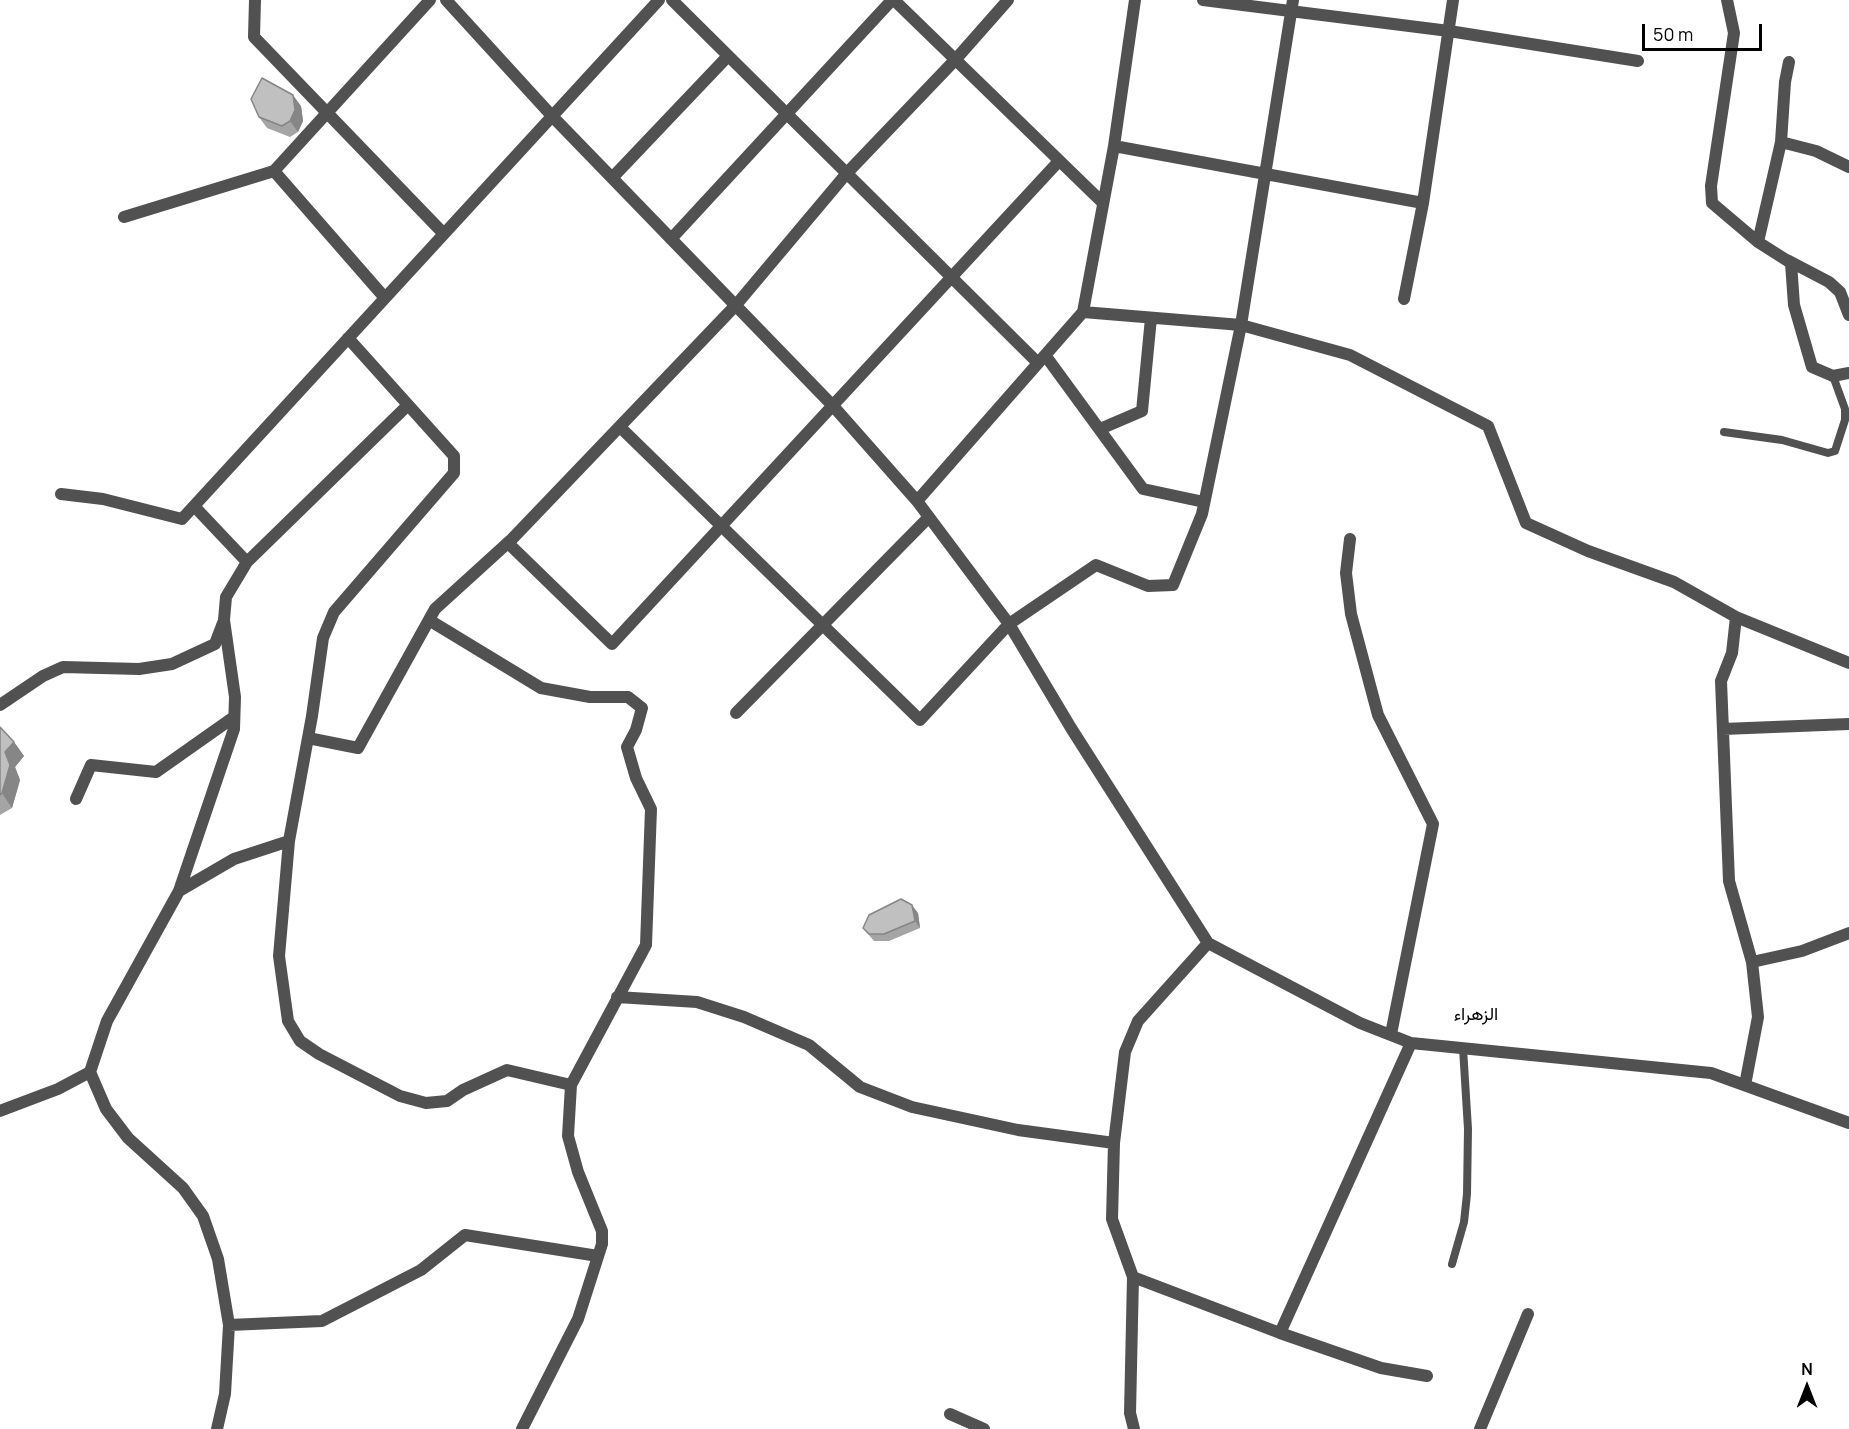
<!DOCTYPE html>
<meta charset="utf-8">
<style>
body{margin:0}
#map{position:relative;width:1849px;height:1429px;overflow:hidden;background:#fff;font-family:Manrope,sans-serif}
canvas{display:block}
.north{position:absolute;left:1777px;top:1357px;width:60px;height:60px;-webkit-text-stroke:4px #fff;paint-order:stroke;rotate:0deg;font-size:16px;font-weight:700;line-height:24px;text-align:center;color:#000}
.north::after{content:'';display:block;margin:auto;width:21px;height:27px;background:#000;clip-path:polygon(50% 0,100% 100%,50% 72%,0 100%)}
.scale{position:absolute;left:1642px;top:24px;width:120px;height:27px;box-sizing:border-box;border:3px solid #000;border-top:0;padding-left:8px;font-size:18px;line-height:21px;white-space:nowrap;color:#000;-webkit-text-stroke:4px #fff;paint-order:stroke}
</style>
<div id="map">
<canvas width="1849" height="1429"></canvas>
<div class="north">N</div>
<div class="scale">50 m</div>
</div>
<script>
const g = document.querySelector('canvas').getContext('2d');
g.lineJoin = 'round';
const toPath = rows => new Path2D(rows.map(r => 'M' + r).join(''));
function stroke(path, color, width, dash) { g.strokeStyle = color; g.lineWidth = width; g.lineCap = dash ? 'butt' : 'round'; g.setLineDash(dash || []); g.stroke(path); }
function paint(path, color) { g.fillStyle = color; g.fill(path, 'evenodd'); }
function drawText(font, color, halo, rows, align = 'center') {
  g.font = font + ' Manrope,Vazirmatn,sans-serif'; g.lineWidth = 4.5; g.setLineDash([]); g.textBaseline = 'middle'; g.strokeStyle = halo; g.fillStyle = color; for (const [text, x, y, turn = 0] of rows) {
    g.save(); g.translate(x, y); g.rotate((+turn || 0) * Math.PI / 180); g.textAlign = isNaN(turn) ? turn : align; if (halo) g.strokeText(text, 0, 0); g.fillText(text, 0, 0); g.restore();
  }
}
stroke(toPath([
 [1724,432,1782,440,1828,453,1835,451,1845,420,1845,409,1833,376],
 [1452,1264,1464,1222,1467,1194,1468,1129,1463,1048]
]), '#515151', 8);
stroke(toPath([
 [255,0,254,37,444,234],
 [446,0,552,116,834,407,917,501,1009,624,1071,728,1208,943,1360,1023,1411,1043,1711,1073,1849,1123],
 [672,0,1038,363],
 [894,0,1103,203],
 [1203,0,1449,31,1638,61],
 [1727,0,1734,33,1711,186,1712,203,1758,242,1791,263,1794,305,1812,367,1833,376,1849,373],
 [1781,142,1816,151,1849,167],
 [1114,146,1423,203],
 [274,171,385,298],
 [612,178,728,56],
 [124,217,274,171,430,0],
 [671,239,892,0],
 [1758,242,1781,142,1785,82,1789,62],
 [1787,260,1829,282,1840,292,1849,315],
 [1404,299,1423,203,1453,0],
 [1083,312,1241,325,1350,355,1488,426,1526,523,1588,551,1674,582,1736,617,1732,653,1721,681,1729,881,1752,962,1758,1017,1745,1085],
 [348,338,454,456,454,473,334,612,323,638,312,716,289,841,279,956,288,1021,300,1041,319,1054,400,1096,426,1103,447,1101,463,1090,507,1070,571,1085],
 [1045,355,1143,489,1204,502],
 [620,427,920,720,1009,624,1096,565,1148,586,1173,585,1202,514,1241,325,1293,0],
 [1100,429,1142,411,1151,318],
 [61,494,103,499,182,519,659,0],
 [917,501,1083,312,1114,146,1135,0],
 [194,506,247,562],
 [1350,539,1346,573,1351,614,1378,715,1433,824,1391,1034],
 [508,543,612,644,1059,161],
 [1736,617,1849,663],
 [429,620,541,688,590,697,628,697,642,708,636,730,627,747,636,778,651,809,646,945,571,1085,568,1136,578,1172,602,1231,602,1244,578,1319,522,1429],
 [0,705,43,676,63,667,139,669,172,664,215,644,223,623],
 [736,713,929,517],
 [1723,729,1849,724],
 [308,738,358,748,435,609,512,539,736,305,847,173,956,59,1008,0],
 [76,799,91,765,156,772,234,717],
 [179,891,234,729,235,697,224,620,226,597,247,562,408,405],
 [1752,962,1802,951,1849,933],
 [617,997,697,1002,744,1017,809,1045,860,1087,912,1107,1018,1130,1114,1143],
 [0,1111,58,1089,90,1072],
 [1133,1277,1280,1333,1381,1368,1427,1376],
 [229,1325,322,1321,421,1270,465,1235,598,1256],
 [1280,1333,1411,1043],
 [950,1414,984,1429],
 [217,1429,225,1394,229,1325,218,1259,203,1216,183,1188,128,1138,106,1109,90,1072,107,1021,179,891,234,859,289,841],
 [1134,1429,1130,1413,1133,1277,1112,1219,1114,1143,1125,1052,1138,1021,1208,943],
 [1480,1429,1528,1314]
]), '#515151', 12);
paint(toPath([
 [301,106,303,121,298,132,290,137,267,128,259,117],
 [0,727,14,742,24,756,15,767,20,780,12,808,0,815],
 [918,913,920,928,889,941,874,941,863,928]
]), '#a5a5a5');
paint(toPath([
 [293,95,301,106,303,121,298,132,290,121],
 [14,742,24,756,15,767,20,780,12,808,2,793,5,752],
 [912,905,918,913,920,928,915,921]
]), '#868686');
const building = toPath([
 [262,78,293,95,295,110,290,121,282,126,259,117,251,99,262,78],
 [0,727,14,742,5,752,10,765,2,793,0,795,0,727],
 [901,899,912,905,915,921,884,934,869,934,863,928,869,915,901,899]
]);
paint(building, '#c0c0c0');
stroke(building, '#868686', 1.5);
drawText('18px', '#000', '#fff', [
 ["الزهراء",1476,1015]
]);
</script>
